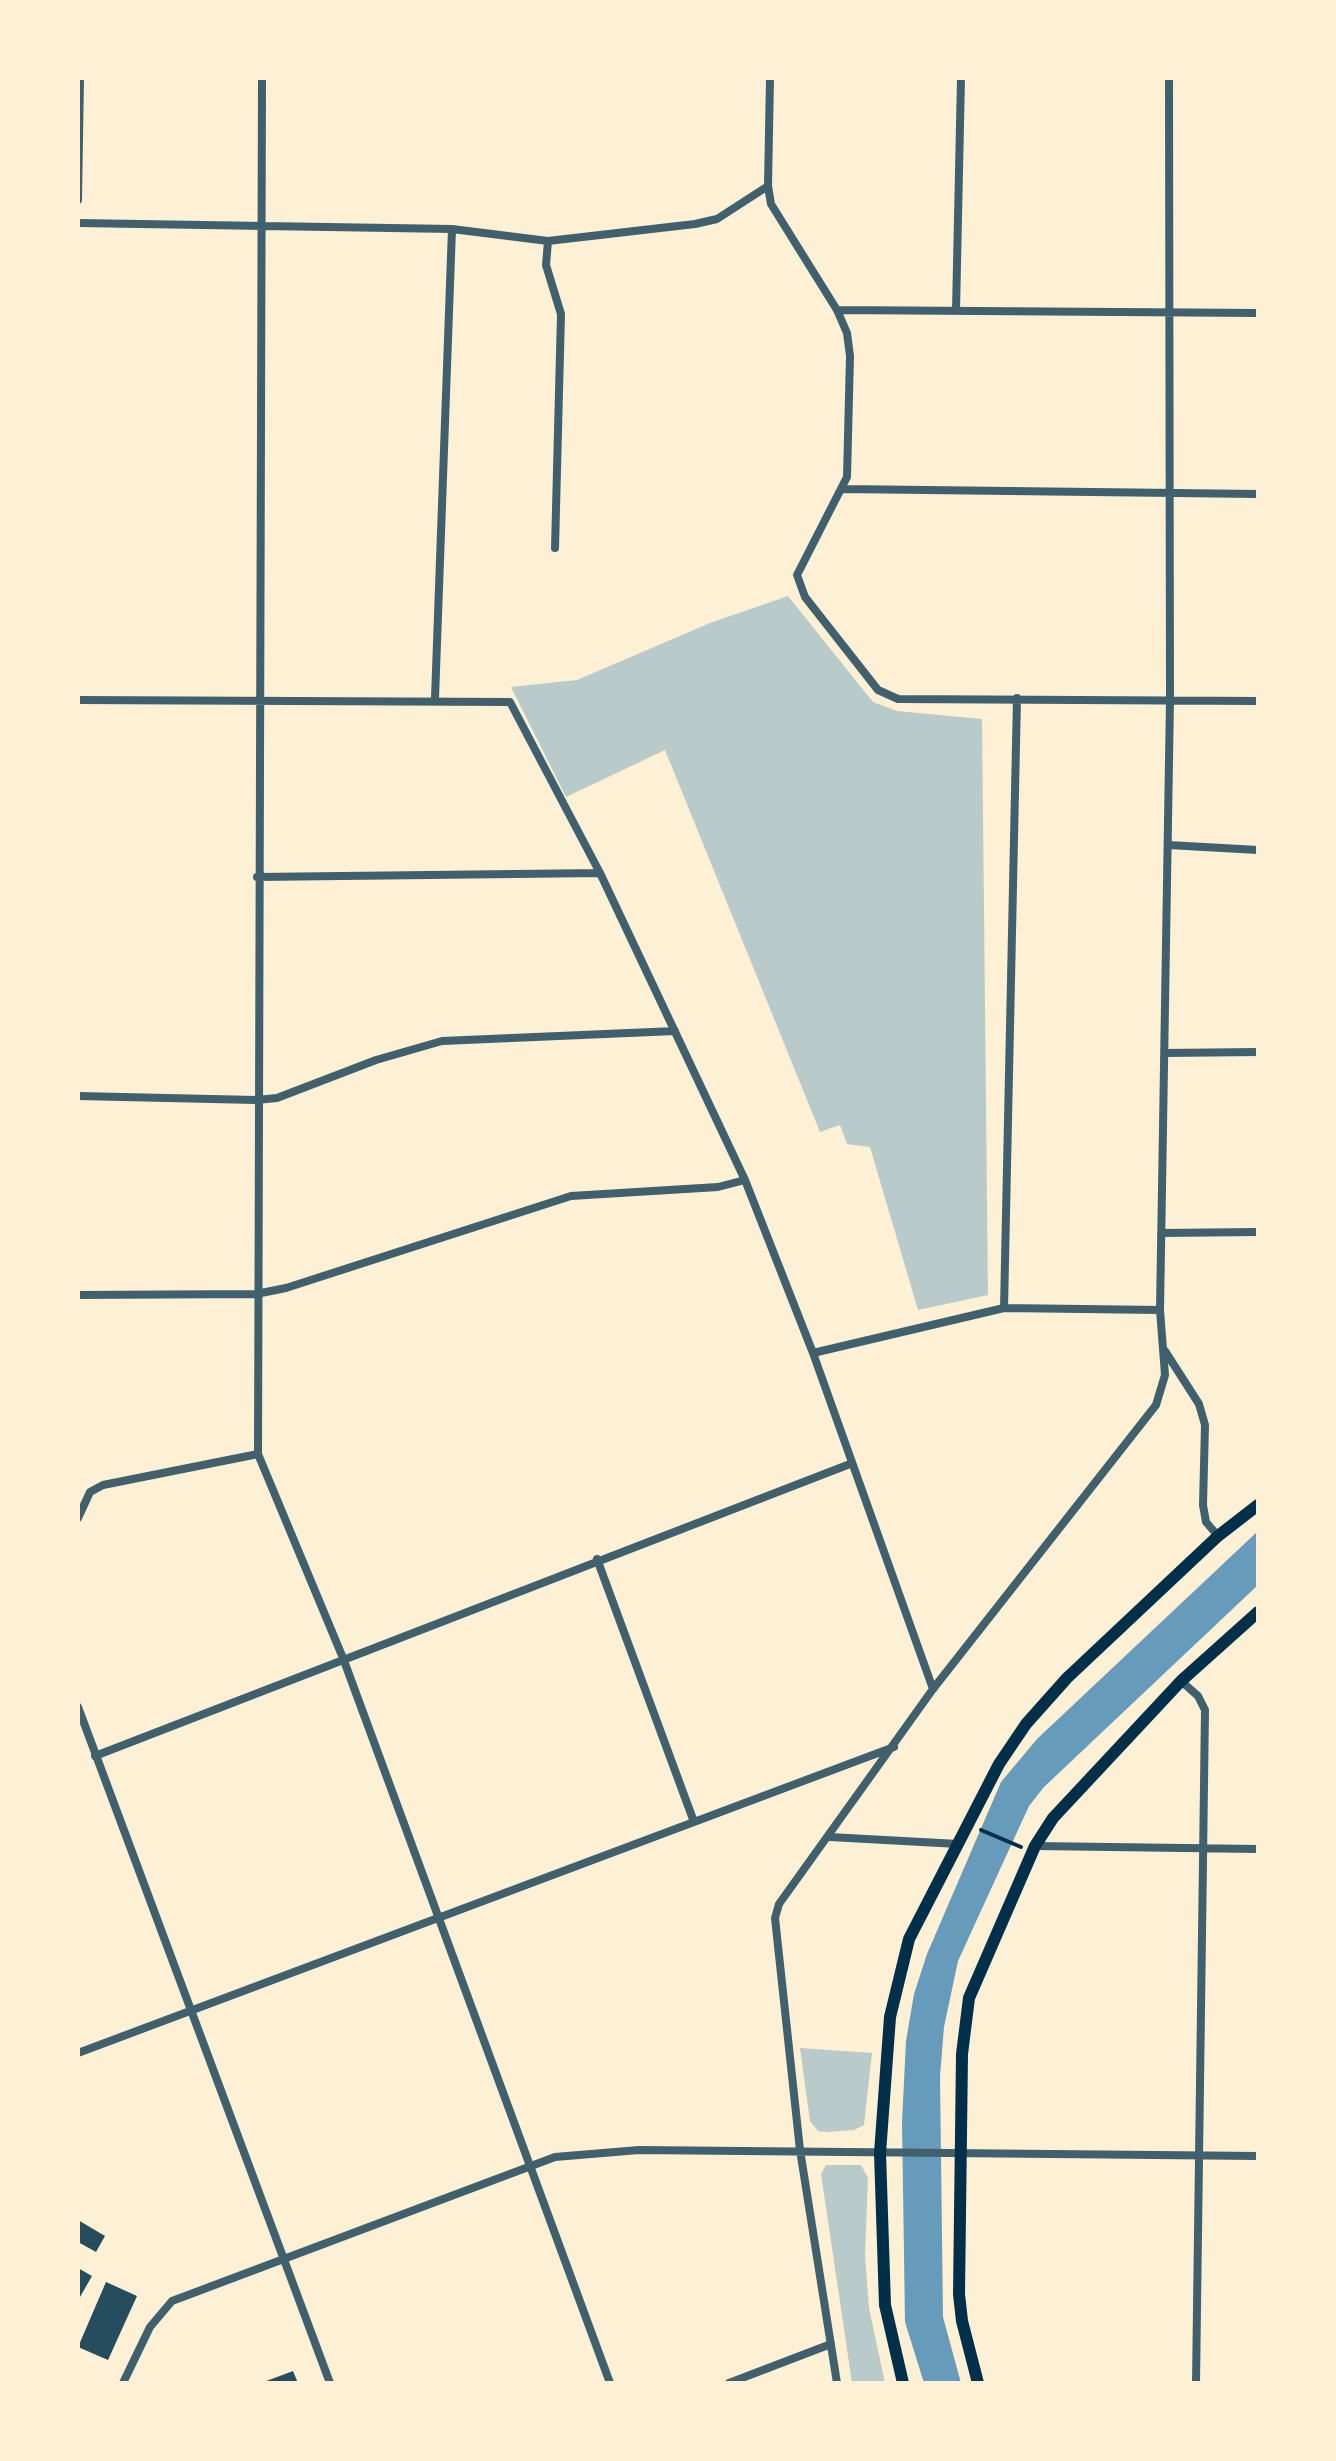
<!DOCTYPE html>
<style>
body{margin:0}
#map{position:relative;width:1336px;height:2461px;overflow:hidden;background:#fdf0d5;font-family:"Zilla Slab",serif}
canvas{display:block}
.frame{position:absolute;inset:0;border:80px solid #fdf0d5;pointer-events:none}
</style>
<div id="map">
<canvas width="1336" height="2461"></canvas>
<div class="frame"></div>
</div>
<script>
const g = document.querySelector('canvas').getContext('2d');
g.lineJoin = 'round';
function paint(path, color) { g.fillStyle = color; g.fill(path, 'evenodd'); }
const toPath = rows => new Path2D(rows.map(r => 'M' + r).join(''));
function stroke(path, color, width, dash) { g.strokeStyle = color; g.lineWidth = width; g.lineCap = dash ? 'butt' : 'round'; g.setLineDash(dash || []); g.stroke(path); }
paint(toPath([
 [788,596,873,702,897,711,982,719,988,1295,918,1310,870,1147,847,1144,840,1125,820,1132,665,750,566,797,511,687,577,680,710,623],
 [800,2048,872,2053,864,2125,854,2130,827,2132,818,2131,810,2121],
 [826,2165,861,2165,868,2178,865,2255,869,2308,885,2383,852,2383,821,2174]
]), '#b9caca');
paint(toPath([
 [1258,1531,1258,1585,1044,1787,1029,1806,958,1961,944,2027,940,2076,943,2317,961,2383,924,2383,905,2322,902,2122,906,2041,914,1994,927,1954,1001,1782,1037,1739]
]), '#669bbc');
paint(toPath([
 [78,2220,105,2236,96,2252,78,2242],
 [78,2268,92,2276,80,2297,78,2296],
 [106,2282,137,2296,108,2360,78,2347],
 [293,2371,298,2383,261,2383]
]), '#264d5e');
stroke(toPath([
 [981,1830,1021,1847]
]), '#003049', 4);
stroke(toPath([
 [262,78,258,1454,343,1658,610,2383],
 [770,78,768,186,771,204,837,310,847,333,850,356,847,477,797,575,805,597,878,690,898,699,1258,701],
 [78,200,80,78],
 [78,223,452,229,548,241,695,224,717,219,768,186],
 [548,241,546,265,561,314,555,548],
 [837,310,1258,313],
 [956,311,961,78],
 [843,489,1258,494],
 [435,698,452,229],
 [78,700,510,702,600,873,745,1180,813,1353,933,1689],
 [1168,845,1258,850],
 [257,877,600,873],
 [1165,1053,1258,1052],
 [78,1096,256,1100,277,1098,376,1060,442,1041,675,1031],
 [1161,1233,1258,1232],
 [78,1295,256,1294,286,1288,571,1196,718,1187,745,1180],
 [1004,1308,1017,698],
 [1165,1351,1199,1404,1205,1425,1203,1505,1206,1522,1218,1536],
 [813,1353,1004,1308,1160,1310],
 [78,1518,90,1492,103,1485,258,1454],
 [597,1559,694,1822],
 [1181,1681,1198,1696,1205,1710,1196,2383],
 [78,1707,330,2383],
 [95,1756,850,1464],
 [830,1837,958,1844],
 [1035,1846,1258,1849],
 [78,2053,894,1747],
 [123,2383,150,2327,172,2301,555,2157,639,2150,1258,2156],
 [729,2383,831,2344],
 [837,2383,800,2150,775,1918,779,1904,933,1689,1156,1405,1165,1375,1160,1310,1170,700,1169,78]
]), '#3f606c', 8);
stroke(toPath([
 [903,2383,885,2305,880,2153,890,2017,909,1939,999,1764,1026,1724,1067,1678,1218,1536,1258,1505],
 [978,2383,962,2321,959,2294,962,2054,969,1998,1035,1846,1053,1818,1181,1681,1258,1612]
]), '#003049', 12);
</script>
